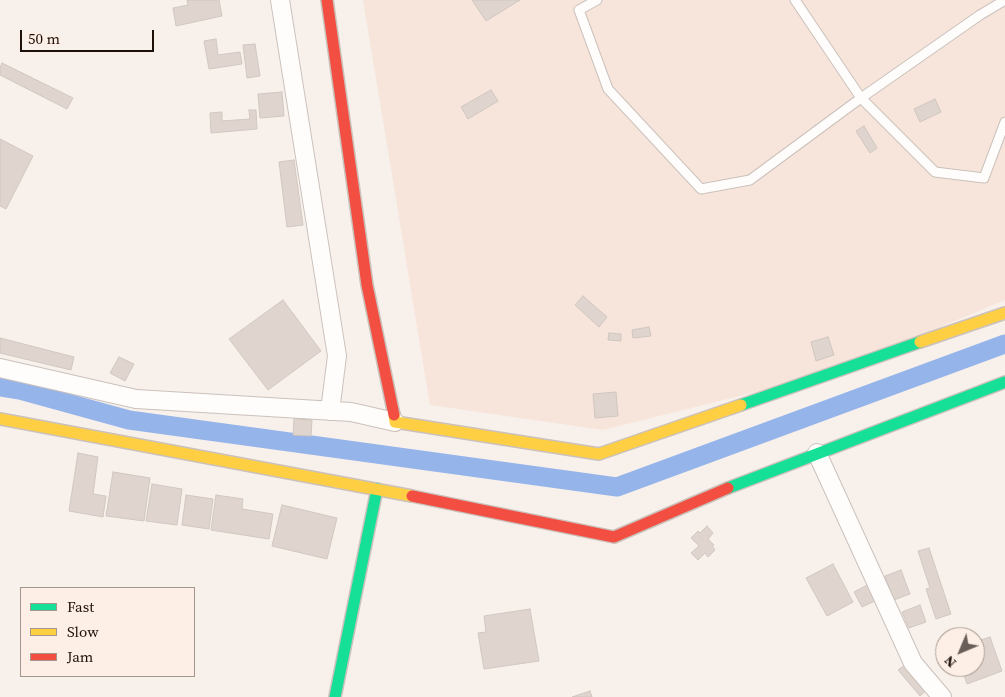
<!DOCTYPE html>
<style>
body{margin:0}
#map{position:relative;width:1005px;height:697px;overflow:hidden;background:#f8f0eb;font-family:"Source Serif 4",serif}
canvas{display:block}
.legend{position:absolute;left:20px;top:587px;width:175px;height:90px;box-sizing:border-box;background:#fdefe6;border:1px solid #a3968e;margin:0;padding:6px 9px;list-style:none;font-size:15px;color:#1c1009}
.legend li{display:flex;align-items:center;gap:10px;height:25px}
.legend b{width:25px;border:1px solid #a3968e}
.north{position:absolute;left:935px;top:627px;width:50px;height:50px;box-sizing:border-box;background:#fdefe6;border:1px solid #a3968e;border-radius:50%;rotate:225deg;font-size:14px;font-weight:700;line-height:20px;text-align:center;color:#1c1009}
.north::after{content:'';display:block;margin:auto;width:18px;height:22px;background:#695e58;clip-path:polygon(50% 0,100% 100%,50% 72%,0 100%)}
.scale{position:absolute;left:20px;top:30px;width:134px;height:22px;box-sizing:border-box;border:2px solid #1c1009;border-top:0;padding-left:6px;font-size:15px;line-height:18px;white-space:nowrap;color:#1c1009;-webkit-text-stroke:4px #fdefe6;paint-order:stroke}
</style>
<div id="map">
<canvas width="1005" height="697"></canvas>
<ul class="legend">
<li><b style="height:6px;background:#16e098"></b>Fast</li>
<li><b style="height:6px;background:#ffcf43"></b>Slow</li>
<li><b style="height:6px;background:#f24e42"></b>Jam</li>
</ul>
<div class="north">N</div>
<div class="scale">50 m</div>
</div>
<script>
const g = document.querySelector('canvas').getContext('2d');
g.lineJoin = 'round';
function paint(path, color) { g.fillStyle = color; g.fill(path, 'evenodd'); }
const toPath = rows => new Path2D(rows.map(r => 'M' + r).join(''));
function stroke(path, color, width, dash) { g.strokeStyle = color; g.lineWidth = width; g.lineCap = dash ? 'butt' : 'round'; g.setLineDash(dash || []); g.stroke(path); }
paint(toPath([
 [363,0,1005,0,1005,300,828,374,603,430,430,405]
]), '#f7e5db');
stroke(toPath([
 [0,387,20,390,129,420,617,487,1005,344]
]), '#95b4ea', 19);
const building = toPath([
 [187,0,219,0,222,16,176,26,173,8,188,5,187,0],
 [472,0,520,0,486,21,472,0],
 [216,39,218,55,240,52,242,64,209,69,204,41,216,39],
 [255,44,260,76,247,78,243,45,255,44],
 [2,63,73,98,67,109,0,75,0,68,2,63],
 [491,90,498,101,468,119,461,107,491,90],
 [282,92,284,116,260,118,258,94,282,92],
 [935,99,941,112,920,122,914,109,935,99],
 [249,110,256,110,257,129,211,133,210,113,222,112,222,121,250,119,249,110],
 [864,126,877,148,870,153,856,131,864,126],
 [0,139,33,156,6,209,0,206,0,139],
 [294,160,303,225,287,227,279,162,294,160],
 [583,296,607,317,599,327,575,305,583,296],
 [283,300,321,351,268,390,229,339,283,300],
 [649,327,651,336,633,338,632,330,649,327],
 [609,333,621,334,621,341,608,340,609,333],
 [828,337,834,355,816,361,811,342,828,337],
 [0,338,74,357,71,370,0,353,0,338],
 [119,357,134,364,125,381,110,373,119,357],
 [616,392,618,416,595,418,593,394,616,392],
 [294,419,312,420,311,436,293,435,294,419],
 [78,453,98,457,93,494,106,496,103,517,69,511,78,453],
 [113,472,150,478,144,521,106,516,113,472],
 [152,484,182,489,177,525,146,521,152,484],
 [186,495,213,499,209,529,182,525,186,495],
 [216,495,243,499,242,509,273,514,269,539,211,530,216,495],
 [282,505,337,518,327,559,272,546,282,505],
 [707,526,713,533,708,539,714,545,712,546,715,550,708,557,705,553,698,560,691,553,699,546,691,538,698,531,700,533,707,526],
 [929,548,951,614,936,619,926,589,930,588,918,551,929,548],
 [833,564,853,602,827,616,806,578,833,564],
 [901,570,910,594,894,600,885,576,901,570],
 [871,583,879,599,862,607,854,592,871,583],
 [920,605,926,622,909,628,902,612,920,605],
 [530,609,539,661,484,669,478,633,486,632,484,616,530,609],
 [990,637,1002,671,967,684,961,667,975,667,975,642,990,637],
 [909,662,930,687,920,696,898,670,909,662],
 [590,691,592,697,572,697,590,691]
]);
paint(building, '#e0d5ce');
stroke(building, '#d0c7c1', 1);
const lane = toPath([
 [597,0,579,10,608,89,701,189,750,180,861,98,980,15,1005,0],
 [795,0,861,98,935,172,984,178,1005,122]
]);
const street = toPath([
 [280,0,337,356,330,411],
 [0,368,136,399,351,412,395,422],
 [817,453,913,663,942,697]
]);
const fast = toPath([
 [741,405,920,342],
 [728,488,1005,382],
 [335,697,377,489]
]);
const slow = toPath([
 [920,342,1005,313],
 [394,415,395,422,599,454,741,405],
 [0,419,412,496]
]);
const jam = toPath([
 [327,0,367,285,394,415],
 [412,496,614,537,728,488]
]);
stroke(lane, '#cbc1bb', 11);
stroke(street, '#cbc1bb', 20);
stroke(fast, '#cbc1bb', 14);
stroke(slow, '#cbc1bb', 14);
stroke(jam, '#cbc1bb', 14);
stroke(lane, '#fefdfc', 9);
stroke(street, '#fefdfc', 18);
stroke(fast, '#16e098', 11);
stroke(slow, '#ffcf43', 11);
stroke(jam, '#f24e42', 11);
</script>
